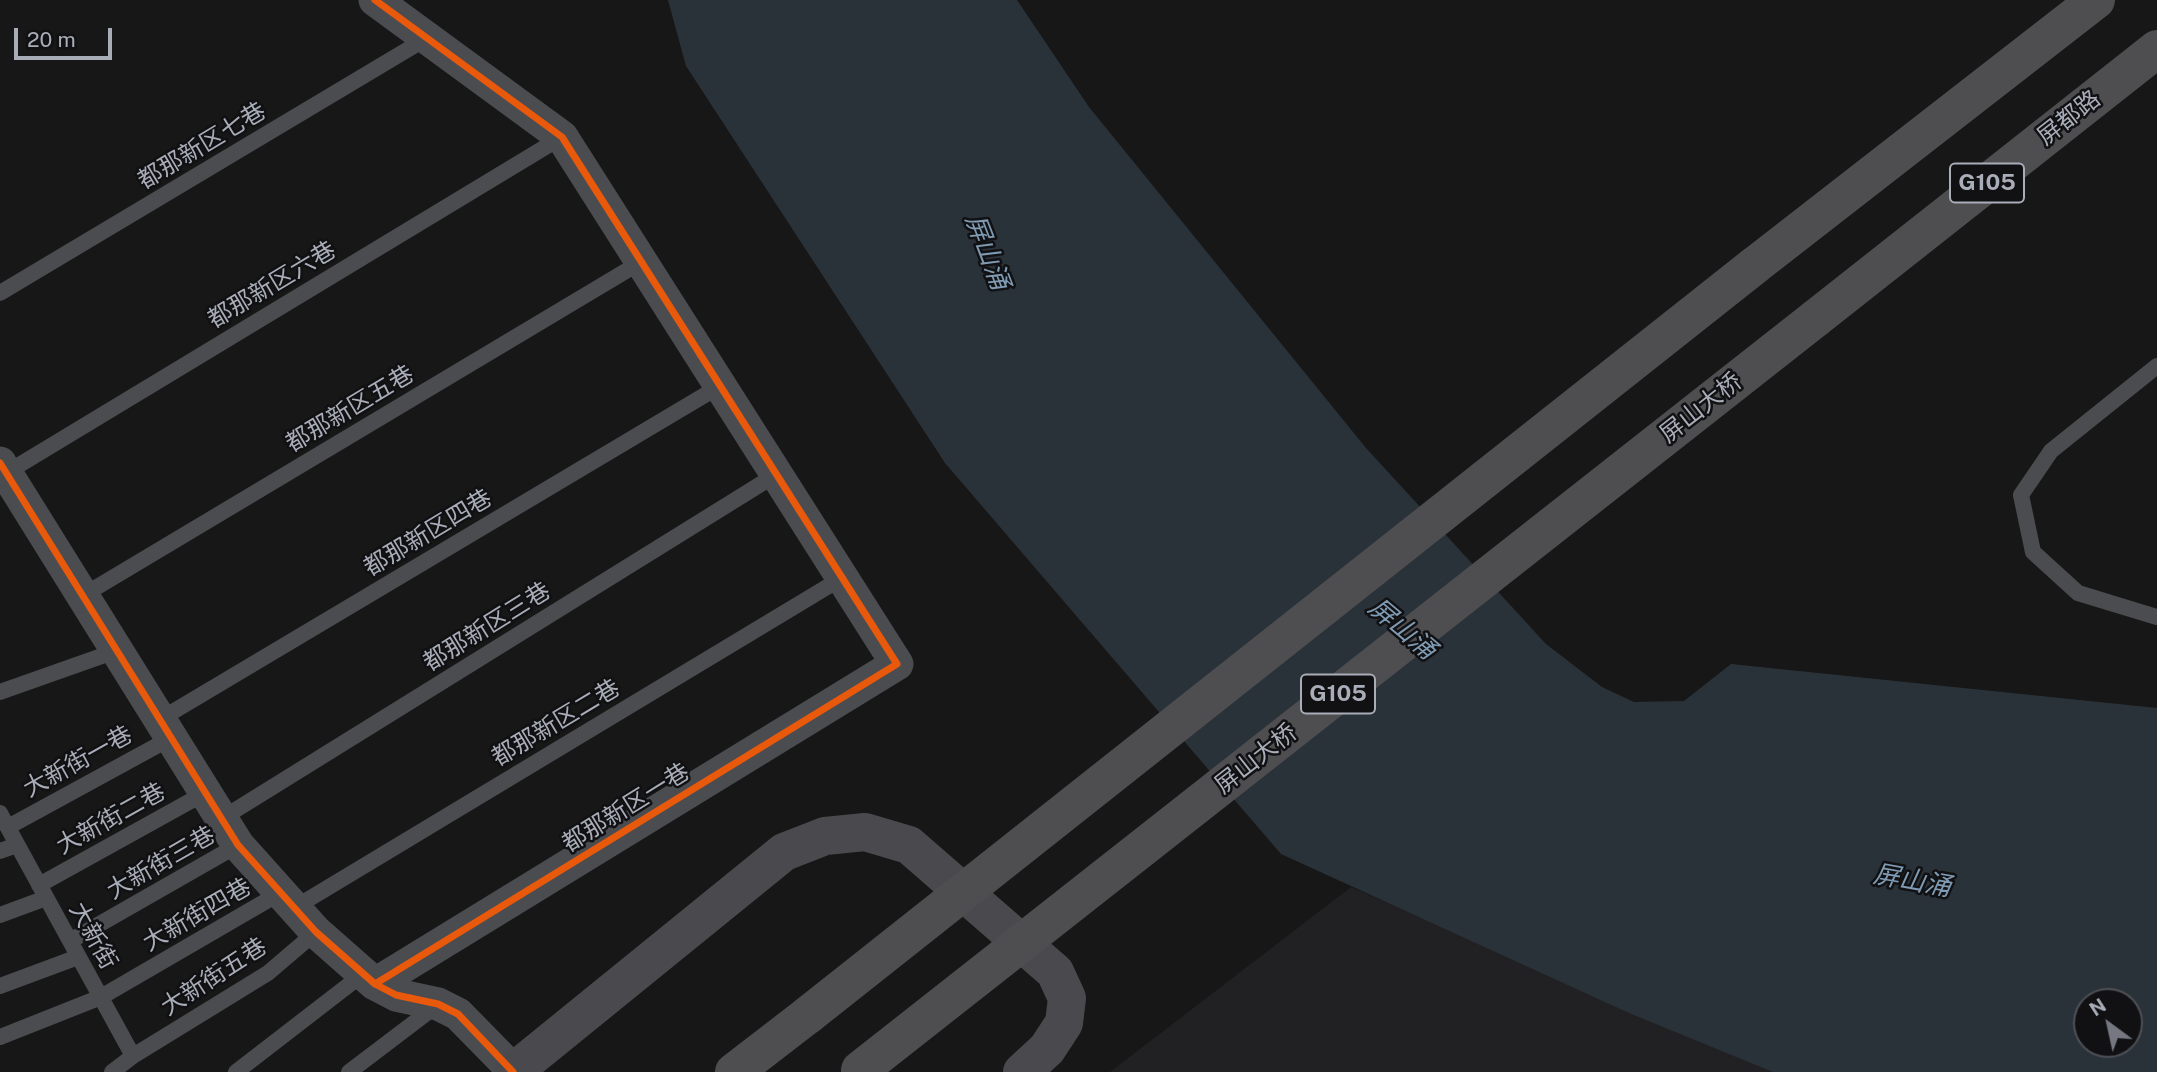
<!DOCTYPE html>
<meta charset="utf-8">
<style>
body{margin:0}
#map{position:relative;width:2157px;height:1072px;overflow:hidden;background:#171717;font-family:"Public Sans",sans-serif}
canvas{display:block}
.north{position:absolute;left:2073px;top:988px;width:70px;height:70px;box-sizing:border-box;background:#111113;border:2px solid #4d4f55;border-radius:50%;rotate:327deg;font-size:19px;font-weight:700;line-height:28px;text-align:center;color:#a8adb8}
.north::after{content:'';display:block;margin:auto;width:24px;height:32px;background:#757880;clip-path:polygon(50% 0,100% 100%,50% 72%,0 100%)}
.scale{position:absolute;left:14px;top:28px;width:98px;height:32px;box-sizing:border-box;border:4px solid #a8adb8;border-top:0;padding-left:9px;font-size:21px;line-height:24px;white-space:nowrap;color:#a8adb8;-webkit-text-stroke:5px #111113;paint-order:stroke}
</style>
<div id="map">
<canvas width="2157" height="1072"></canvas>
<div class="north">N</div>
<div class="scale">20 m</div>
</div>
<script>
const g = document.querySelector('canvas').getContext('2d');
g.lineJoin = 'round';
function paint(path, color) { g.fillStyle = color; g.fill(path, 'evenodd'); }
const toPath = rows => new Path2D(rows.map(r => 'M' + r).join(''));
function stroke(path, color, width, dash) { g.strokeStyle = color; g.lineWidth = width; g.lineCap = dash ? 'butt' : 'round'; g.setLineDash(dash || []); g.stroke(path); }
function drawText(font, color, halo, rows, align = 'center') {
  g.font = font + ' "Public Sans","Noto Sans SC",sans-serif'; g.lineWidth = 5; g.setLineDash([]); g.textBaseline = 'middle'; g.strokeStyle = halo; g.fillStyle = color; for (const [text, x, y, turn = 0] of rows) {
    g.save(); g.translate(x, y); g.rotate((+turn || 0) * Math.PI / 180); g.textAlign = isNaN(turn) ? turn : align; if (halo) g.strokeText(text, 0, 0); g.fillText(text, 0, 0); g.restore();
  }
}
paint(toPath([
 [1351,887,1779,1072,1110,1072]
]), '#212123');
paint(toPath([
 [668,0,1017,0,1089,107,1366,448,1546,644,1602,687,1634,702,1684,701,1731,664,2157,708,2157,1072,1773,1072,1629,1013,1281,854,945,463,686,66],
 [2087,1002,2129,1002,2129,1044,2087,1044]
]), '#2a3239');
stroke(toPath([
 [0,293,427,38],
 [2157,366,2051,451,2021,495,2033,552,2078,593,2157,617],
 [6,473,562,137],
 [82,596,641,262],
 [0,692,116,651],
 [159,720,720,386],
 [0,813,133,1056,112,1072],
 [221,819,777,474],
 [8,827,171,738],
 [0,851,17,845],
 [39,885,205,793],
 [294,908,842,578],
 [0,915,46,898],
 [70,941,238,845],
 [0,986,78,957],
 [0,1037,101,997,280,893],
 [133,1056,268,973,316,932],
 [236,1072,363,974],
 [349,1072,436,1006]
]), '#4b4c50', 16);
stroke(toPath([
 [375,0,562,137,897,664,375,984],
 [0,463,238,845,316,932,375,984,396,995,438,1004,458,1014,514,1071]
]), '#4b4c50', 33);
stroke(toPath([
 [513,1072,784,852,825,836,865,832,909,845,1055,972,1067,998,1064,1023,1047,1049,1022,1072]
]), '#4a4a4e', 38);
stroke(toPath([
 [1754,266,2096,0],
 [1816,318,2157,49],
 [734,1072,808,1015]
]), '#4e4e51', 38);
stroke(toPath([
 [808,1015,1754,266],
 [860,1070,1816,318]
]), '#4e4e51', 38);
stroke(toPath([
 [375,0,562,137,897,664,375,984],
 [0,463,238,845,316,932,375,984,396,995,438,1004,458,1014,513,1072]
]), '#e8590c', 7);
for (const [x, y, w] of [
 [1987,183,74],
 [1338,694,74]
]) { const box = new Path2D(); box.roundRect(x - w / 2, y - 19.5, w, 39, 5); g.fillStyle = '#111113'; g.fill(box); stroke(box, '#a8adb8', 2); }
drawText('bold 23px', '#a8adb8', null, [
 ["G105",1987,183],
 ["G105",1338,694]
]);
drawText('24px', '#a8adb8', '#111113', [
 ["屏都路",2069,118,-38],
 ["都那新区七巷",202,146,-31],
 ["都那新区六巷",272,285,-31],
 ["屏山大桥",1701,408,-38],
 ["都那新区五巷",350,409,-31],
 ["都那新区四巷",428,533,-31],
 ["都那新区三巷",487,627,-32],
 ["都那新区二巷",556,723,-31],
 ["屏山大桥",1256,759,-38],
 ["大新街一巷",78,762,-29],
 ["都那新区一巷",626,808,-32],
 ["大新街二巷",111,819,-29],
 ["大新街三巷",161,863,-30],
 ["大新街四巷",197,915,-30],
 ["大新街",93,936,61],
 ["大新街五巷",214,977,-33]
]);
drawText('italic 26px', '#7f9bb3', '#111113', [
 ["屏山涌",987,252,69],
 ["屏山涌",1402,629,40],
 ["屏山涌",1912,881,10]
]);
</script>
